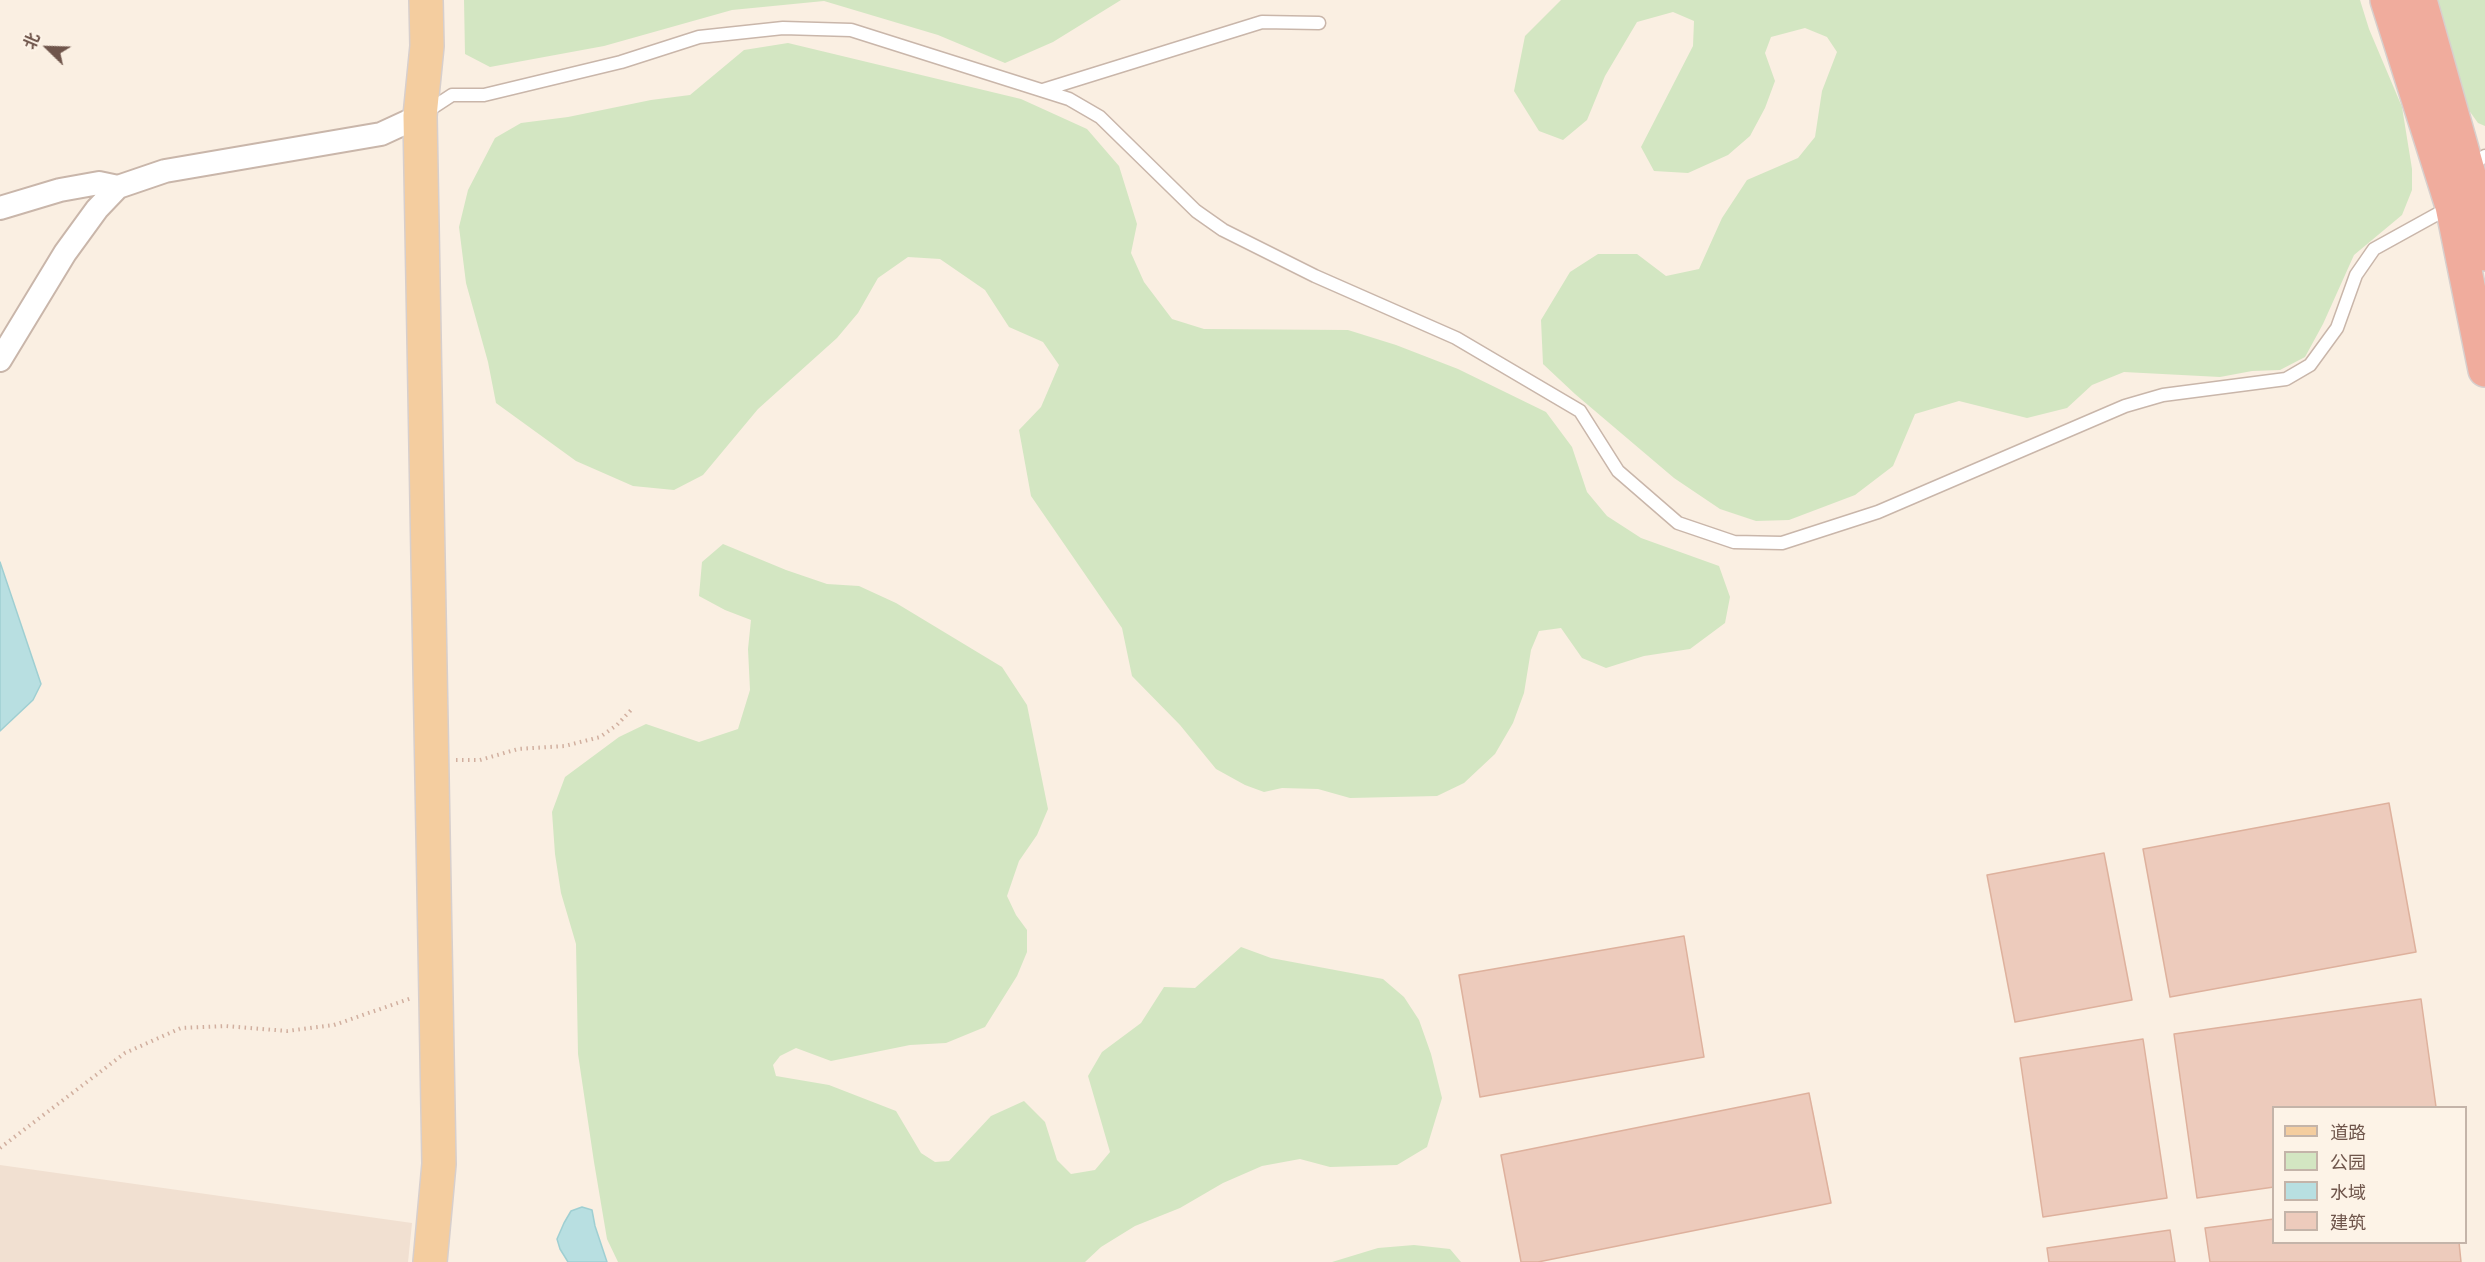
<!DOCTYPE html>
<meta charset="utf-8">
<style>
body{margin:0}
#map{position:relative;width:2485px;height:1262px;overflow:hidden;background:#faefe2;font-family:"PT Sans Narrow","Noto Sans SC",sans-serif}
canvas{display:block}
.legend{position:absolute;left:2272px;top:1106px;width:195px;height:138px;box-sizing:border-box;background:#fdf3e7;border:2px solid #c4b4a9;margin:0;padding:8px 10px;list-style:none;font-size:18px;color:#6f554b}
.legend li{display:flex;align-items:center;gap:12px;height:30px}
.legend b{width:30px;border:2px solid #c4b4a9}
.north{position:absolute;left:18px;top:18px;width:60px;height:60px;-webkit-text-stroke:4px #fdf3e7;paint-order:stroke;rotate:293deg;font-size:16px;font-weight:700;line-height:24px;text-align:center;color:#6f554b}
.north::after{content:'';display:block;margin:auto;width:21px;height:27px;background:#6f554b;clip-path:polygon(50% 0,100% 100%,50% 72%,0 100%)}
</style>
<div id="map">
<canvas width="2485" height="1262"></canvas>
<ul class="legend">
<li><b style="height:8px;background:#f4cd9f"></b>道路</li>
<li><b style="height:16px;background:#d3e6c2"></b>公园</li>
<li><b style="height:16px;background:#b8dfe1"></b>水域</li>
<li><b style="height:16px;background:#edcbbc"></b>建筑</li>
</ul>
<div class="north">北</div>
</div>
<script>
const g = document.querySelector('canvas').getContext('2d');
g.lineJoin = 'round';
function paint(path, color) { g.fillStyle = color; g.fill(path, 'evenodd'); }
const toPath = rows => new Path2D(rows.map(r => 'M' + r).join(''));
function stroke(path, color, width, dash) { g.strokeStyle = color; g.lineWidth = width; g.lineCap = dash ? 'butt' : 'round'; g.setLineDash(dash || []); g.stroke(path); }
paint(toPath([
 [0,1165,412,1223,408,1262,0,1262]
]), '#f1e0d1');
paint(toPath([
 [464,0,1121,0,1053,42,1005,63,938,35,824,1,732,10,604,46,490,67,465,54],
 [1561,0,2360,0,2369,29,2402,107,2412,169,2412,190,2402,215,2354,255,2323,324,2305,357,2280,370,2252,371,2220,377,2124,372,2092,385,2067,408,2027,418,1959,401,1915,414,1893,466,1855,495,1789,520,1756,521,1720,509,1674,478,1575,394,1543,364,1541,320,1570,272,1598,254,1637,254,1666,276,1699,269,1722,218,1747,180,1798,158,1815,137,1822,91,1837,52,1827,37,1805,28,1771,37,1765,53,1775,81,1765,108,1750,136,1728,155,1688,173,1654,171,1641,147,1693,46,1694,21,1673,12,1637,22,1605,76,1587,120,1563,140,1539,131,1514,91,1525,36],
 [2436,0,2485,0,2485,126,2478,123,2463,102],
 [788,43,1021,99,1087,129,1119,166,1137,224,1131,253,1144,282,1172,319,1204,329,1348,330,1396,345,1458,369,1546,412,1572,447,1587,492,1607,516,1641,538,1719,566,1730,597,1725,623,1690,649,1644,656,1606,668,1582,658,1561,628,1539,631,1531,650,1524,693,1513,723,1495,754,1464,783,1437,796,1350,798,1318,789,1282,788,1264,792,1245,785,1216,769,1180,725,1132,676,1122,628,1031,496,1019,430,1041,407,1059,365,1043,342,1009,327,985,290,940,259,908,257,878,278,858,313,837,338,758,409,703,475,674,490,633,486,576,461,496,403,488,362,466,283,459,227,468,190,495,138,521,123,568,117,651,100,690,95,744,50],
 [723,544,786,570,827,584,859,586,896,603,1002,667,1027,705,1048,809,1037,835,1019,861,1007,896,1016,915,1027,930,1027,952,1017,976,985,1027,946,1043,910,1045,831,1061,796,1048,780,1056,773,1065,776,1076,829,1085,896,1111,921,1153,935,1162,949,1161,991,1116,1024,1101,1045,1122,1057,1160,1071,1174,1095,1170,1110,1152,1088,1076,1102,1052,1141,1023,1164,987,1195,988,1241,947,1271,958,1383,979,1404,997,1419,1020,1431,1054,1442,1098,1427,1147,1397,1165,1330,1167,1300,1159,1262,1166,1223,1183,1180,1208,1135,1226,1101,1247,1085,1262,618,1262,607,1239,594,1162,578,1054,576,944,561,893,555,854,552,812,565,777,619,737,646,724,699,742,738,729,750,690,748,649,751,620,725,610,699,596,702,562],
 [1414,1245,1450,1249,1461,1262,1332,1262,1378,1248]
]), '#d3e6c2');
const water = toPath([
 [0,562,41,684,33,700,0,731,0,562],
 [582,1207,592,1210,595,1226,607,1262,568,1262,560,1249,557,1239,564,1223,571,1211,582,1207]
]);
paint(water, '#b8dfe1');
stroke(water, '#9fcfd2', 1.5);
const building = toPath([
 [2389,803,2416,952,2170,997,2143,849,2389,803],
 [2104,853,2132,1000,2015,1022,1987,875,2104,853],
 [1684,936,1704,1057,1480,1097,1459,975,1684,936],
 [2421,999,2436,1107,2274,1107,2274,1187,2197,1198,2174,1034,2421,999],
 [2143,1039,2167,1198,2043,1217,2020,1058,2143,1039],
 [1809,1093,1831,1203,1538,1262,1521,1262,1501,1155,1809,1093],
 [2274,1219,2274,1242,2459,1242,2461,1262,2210,1262,2205,1228,2274,1219],
 [2170,1230,2175,1262,2049,1262,2047,1248,2170,1230]
]);
paint(building, '#edcbbc');
stroke(building, '#deb19d', 1.5);
const lane = toPath([
 [1043,90,1262,22,1319,23],
 [426,112,452,95,484,95,621,62,699,37,783,28,851,30,1069,99,1100,117,1196,211,1223,230,1315,276,1456,338,1580,411,1618,471,1678,523,1734,542,1782,543,1878,512,2125,406,2163,395,2286,379,2310,365,2337,328,2356,275,2374,249,2450,207],
 [2468,168,2485,156]
]);
const street = toPath([
 [0,208,60,190,99,183,118,187],
 [0,360,65,253,97,209,118,187,165,171,381,134,420,116]
]);
const primary = toPath([
 [426,0,427,46,420,116,439,1164,430,1262]
]);
const highway = toPath([
 [2387,0,2452,206,2485,370],
 [2420,0,2474,192,2485,254]
]);
stroke(lane, '#c9b6aa', 15);
stroke(street, '#c9b6aa', 26);
stroke(primary, '#d7cfcd', 36);
stroke(highway, '#d7cfcd', 36);
stroke(toPath([
 [456,760,480,760,518,749,565,746,600,737,617,725,631,710],
 [0,1148,125,1053,181,1028,225,1026,287,1031,334,1025,412,998]
]), '#d1af9f', 4, [1.5, 4.5]);
stroke(lane, '#fff', 12);
stroke(street, '#fff', 22);
stroke(primary, '#f4cd9f', 33);
stroke(highway, '#f0ac9d', 33);
</script>
